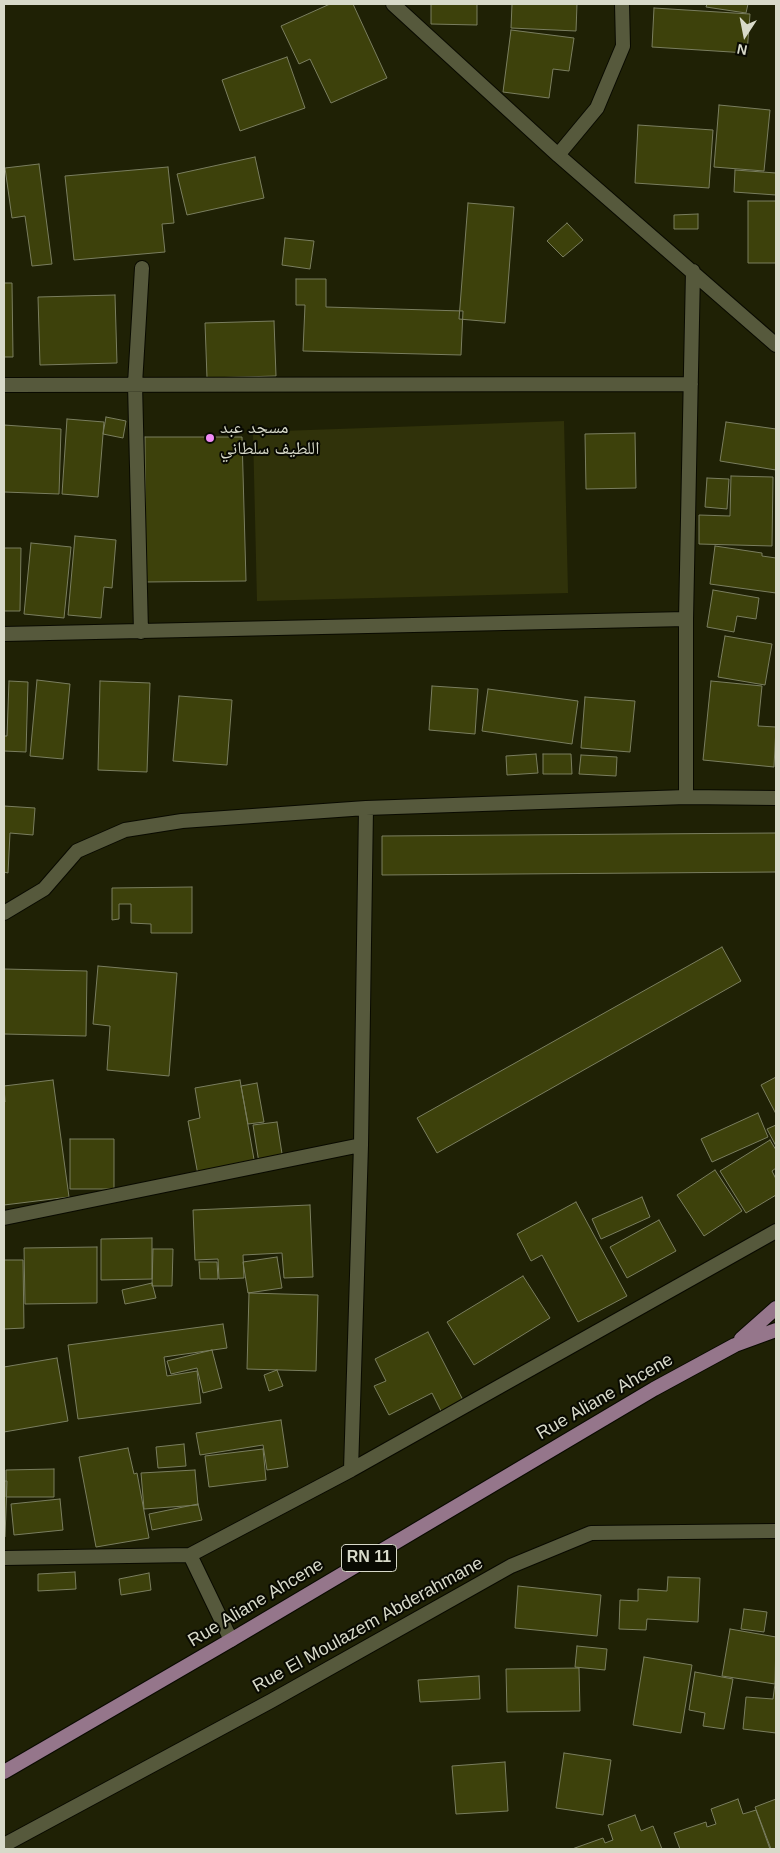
<!DOCTYPE html>
<meta charset="utf-8">
<style>
body{margin:0}
#map{position:relative;width:780px;height:1853px;overflow:hidden;background:#1f2105;font-family:Helvetica,sans-serif}
canvas{display:block}
.frame{position:absolute;inset:0;border:5px solid #d8daca;pointer-events:none}
.north{position:absolute;left:720px;top:10px;width:50px;height:50px;-webkit-text-stroke:4px #090a02;paint-order:stroke;rotate:191deg;font-size:14px;font-weight:700;line-height:20px;text-align:center;color:#d8daca}
.north::after{content:'';display:block;margin:auto;width:18px;height:22px;background:#d8daca;clip-path:polygon(50% 0,100% 100%,50% 72%,0 100%)}
</style>
<div id="map">
<canvas width="780" height="1853"></canvas>
<div class="frame"></div>
<div class="north">N</div>
</div>
<script>
const g = document.querySelector('canvas').getContext('2d');
g.lineJoin = 'round';
function paint(path, color) { g.fillStyle = color; g.fill(path, 'evenodd'); }
const toPath = rows => new Path2D(rows.map(r => 'M' + r).join(''));
function stroke(path, color, width, dash) { g.strokeStyle = color; g.lineWidth = width; g.lineCap = dash ? 'butt' : 'round'; g.setLineDash(dash || []); g.stroke(path); }
function drawText(font, color, halo, rows, align = 'center') {
  g.font = font + ' Helvetica,"Noto Naskh Arabic",sans-serif'; g.lineWidth = 4; g.setLineDash([]); g.textBaseline = 'middle'; g.strokeStyle = halo; g.fillStyle = color; for (const [text, x, y, turn = 0] of rows) {
    g.save(); g.translate(x, y); g.rotate((+turn || 0) * Math.PI / 180); g.textAlign = isNaN(turn) ? turn : align; if (halo) g.strokeText(text, 0, 0); g.fillText(text, 0, 0); g.restore();
  }
}
paint(toPath([
 [564,421,568,593,257,601,253,432]
]), '#30320a');
const building = toPath([
 [330,4,353,4,387,78,331,103,310,59,299,64,281,26,330,4],
 [431,4,477,4,477,25,431,24,431,4],
 [512,4,577,4,576,31,511,28,512,4],
 [707,4,748,4,746,13,706,7,707,4],
 [654,8,750,14,747,53,652,47,654,8],
 [511,30,574,38,569,71,553,69,549,98,503,92,511,30],
 [287,57,305,108,240,131,222,80,287,57],
 [719,105,770,110,764,171,714,167,719,105],
 [638,125,713,130,709,188,635,183,638,125],
 [255,157,264,198,187,215,177,174,255,157],
 [39,164,52,264,32,266,25,216,12,218,5,168,39,164],
 [168,167,174,223,162,224,165,252,74,260,65,176,168,167],
 [735,170,776,173,776,195,734,192,735,170],
 [748,201,776,201,776,263,748,263,748,201],
 [468,203,514,207,505,323,459,319,468,203],
 [698,214,698,229,674,229,674,215,698,214],
 [567,223,583,240,563,257,547,241,567,223],
 [285,238,314,241,310,269,282,265,285,238],
 [296,279,326,279,326,307,463,311,461,355,303,351,305,305,296,305,296,279],
 [4,283,12,283,13,357,4,357,4,283],
 [115,295,117,363,40,365,38,297,115,295],
 [274,321,276,376,207,378,205,323,274,321],
 [106,417,126,421,123,438,103,434,106,417],
 [67,419,104,422,98,497,62,494,67,419],
 [726,422,776,429,776,470,720,461,726,422],
 [4,425,61,429,59,494,4,492,4,425],
 [635,433,636,488,586,489,585,434,635,433],
 [145,437,242,437,246,581,145,582,145,437],
 [731,476,773,477,772,546,699,544,699,515,730,516,731,476],
 [707,478,729,479,727,509,705,507,707,478],
 [75,536,116,540,112,588,104,587,101,618,68,615,75,536],
 [31,543,71,547,64,618,24,614,31,543],
 [715,546,762,553,762,556,776,558,776,593,710,584,715,546],
 [4,548,21,548,20,611,4,611,4,548],
 [713,590,759,598,756,619,737,616,734,632,707,627,713,590],
 [725,636,772,644,765,685,718,677,725,636],
 [37,680,70,684,63,759,30,756,37,680],
 [9,681,28,682,26,752,4,751,4,736,7,736,9,681],
 [100,681,150,683,147,772,98,770,100,681],
 [711,681,762,686,758,726,776,727,774,767,703,760,711,681],
 [432,686,478,689,475,734,429,730,432,686],
 [488,689,578,701,572,744,482,731,488,689],
 [179,696,232,700,227,765,173,761,179,696],
 [585,697,635,701,630,752,581,748,585,697],
 [536,754,538,773,507,775,506,756,536,754],
 [543,754,571,754,572,774,543,774,543,754],
 [581,755,617,757,616,776,579,774,581,755],
 [4,806,35,808,33,835,10,833,8,873,4,872,4,806],
 [776,833,776,872,382,875,382,836,776,833],
 [192,887,192,933,151,933,151,924,131,923,131,904,119,904,119,919,112,920,112,888,192,887],
 [722,947,741,981,437,1153,417,1118,722,947],
 [98,966,177,973,169,1076,107,1070,110,1026,93,1024,98,966],
 [4,969,87,971,86,1036,4,1034,4,969],
 [776,1077,776,1114,761,1085,776,1077],
 [53,1080,69,1197,4,1205,4,1102,5,1102,4,1086,53,1080],
 [240,1080,255,1165,198,1175,188,1121,200,1118,195,1088,240,1080],
 [257,1083,264,1122,248,1124,241,1086,257,1083],
 [758,1113,768,1137,712,1162,701,1139,758,1113],
 [277,1122,283,1160,259,1163,253,1125,277,1122],
 [776,1125,776,1146,767,1129,776,1125],
 [70,1139,114,1139,114,1189,70,1189,70,1139],
 [770,1140,776,1150,776,1168,772,1171,776,1179,776,1195,746,1213,720,1171,770,1140],
 [715,1170,742,1211,704,1236,677,1195,715,1170],
 [642,1197,650,1217,601,1239,592,1219,642,1197],
 [576,1202,627,1296,578,1322,542,1255,531,1261,517,1234,576,1202],
 [310,1205,313,1277,284,1278,282,1253,243,1255,244,1278,219,1279,218,1259,195,1260,193,1210,310,1205],
 [659,1220,676,1251,627,1278,610,1247,659,1220],
 [152,1238,152,1279,101,1280,101,1239,152,1238],
 [97,1247,97,1303,25,1304,24,1248,97,1247],
 [153,1249,173,1249,172,1286,152,1286,153,1249],
 [277,1257,282,1288,248,1293,243,1262,277,1257],
 [4,1260,23,1260,24,1328,4,1329,4,1260],
 [199,1262,217,1262,218,1279,200,1279,199,1262],
 [523,1276,550,1318,474,1365,447,1322,523,1276],
 [152,1283,156,1298,125,1304,122,1290,152,1283],
 [249,1293,318,1295,316,1371,247,1369,249,1293],
 [223,1324,227,1348,164,1357,167,1376,197,1371,201,1403,78,1419,68,1345,223,1324],
 [428,1332,464,1402,442,1413,432,1393,389,1415,374,1386,386,1381,375,1359,428,1332],
 [212,1350,222,1388,203,1393,197,1368,171,1374,167,1361,212,1350],
 [57,1358,68,1421,4,1432,4,1367,57,1358],
 [277,1370,283,1386,269,1391,264,1375,277,1370],
 [281,1420,288,1467,267,1470,263,1445,200,1455,196,1433,281,1420],
 [184,1444,186,1466,158,1468,156,1447,184,1444],
 [128,1448,134,1474,137,1473,149,1538,96,1547,79,1457,128,1448],
 [263,1449,266,1480,209,1487,205,1456,263,1449],
 [54,1469,54,1497,6,1497,6,1470,54,1469],
 [195,1470,198,1505,144,1509,141,1473,195,1470],
 [4,1481,7,1481,5,1537,4,1537,4,1481],
 [60,1499,63,1530,14,1535,11,1504,60,1499],
 [198,1504,202,1520,152,1530,149,1514,198,1504],
 [75,1572,76,1589,38,1591,38,1574,75,1572],
 [149,1573,151,1590,121,1595,119,1579,149,1573],
 [668,1577,700,1578,698,1622,647,1619,646,1630,619,1629,620,1600,638,1601,638,1589,667,1591,668,1577],
 [518,1586,601,1595,597,1636,515,1628,518,1586],
 [744,1609,767,1612,764,1632,741,1629,744,1609],
 [730,1629,776,1637,775,1684,722,1676,730,1629],
 [577,1646,607,1649,605,1670,575,1667,577,1646],
 [644,1657,692,1665,681,1733,633,1725,644,1657],
 [579,1668,580,1711,507,1712,506,1669,579,1668],
 [695,1672,733,1679,724,1729,703,1726,705,1713,689,1710,695,1672],
 [479,1676,480,1699,420,1702,418,1680,479,1676],
 [776,1676,776,1733,743,1729,746,1697,773,1699,776,1676],
 [564,1753,611,1760,603,1815,556,1808,564,1753],
 [505,1762,508,1811,456,1814,452,1766,505,1762],
 [738,1799,743,1814,756,1810,770,1849,680,1849,674,1833,706,1822,707,1827,716,1824,711,1809,738,1799],
 [776,1799,776,1849,771,1849,755,1807,776,1799],
 [635,1815,641,1831,653,1826,662,1849,572,1849,603,1838,605,1843,613,1840,608,1825,635,1815]
]);
paint(building, '#3d410b');
stroke(building, '#7a7e5f', 1);
const minor = toPath([
 [393,4,558,155,776,345],
 [558,155,597,108,623,46,622,4],
 [4,385,691,384],
 [141,632,135,384,142,268],
 [4,634,686,619],
 [686,797,686,619,693,271],
 [4,913,44,889,77,851,125,830,182,821,366,808,686,797,776,798],
 [4,1218,361,1145],
 [351,1470,361,1145,366,808],
 [190,1555,231,1640],
 [4,1558,190,1555,351,1470,776,1231]
]);
const tertiary = toPath([
 [4,1845,271,1701,511,1566,591,1533,776,1531]
]);
const primary = toPath([
 [741,1339,776,1308],
 [4,1772,231,1640,654,1389,735,1345,776,1330]
]);
stroke(minor, '#090a00', 16);
stroke(tertiary, '#090a00', 16);
stroke(primary, '#090a00', 16);
stroke(minor, '#56593c', 14);
stroke(tertiary, '#56593c', 14);
stroke(primary, '#95768b', 14);
for (const [x, y, r, color] of [
 [210,438,5,"#f18bf5"]
]) { const dot = new Path2D(); dot.arc(x, y, r, 0, 2 * Math.PI); g.fillStyle = color; g.fill(dot); stroke(dot, '#090a02', 2); }
for (const [x, y, w] of [
 [369,1558,55]
]) { const box = new Path2D(); box.roundRect(x - w / 2, y - 13.5, w, 27, 4); g.fillStyle = '#090a02'; g.fill(box); stroke(box, '#d8daca', 1); }
drawText('bold 16px', '#d8daca', null, [
 ["RN 11",369,1558]
]);
drawText('18px', '#d8daca', '#090a02', [
 ["مسجد عبد",220,428],
 ["اللطيف سلطاني",220,449]
], 'left');
drawText('18px', '#d8daca', '#090a02', [
 ["Rue Aliane Ahcene",605,1397,-30],
 ["Rue Aliane Ahcene",256,1603,-31],
 ["Rue El Moulazem Abderahmane",368,1625,-29]
]);
</script>
